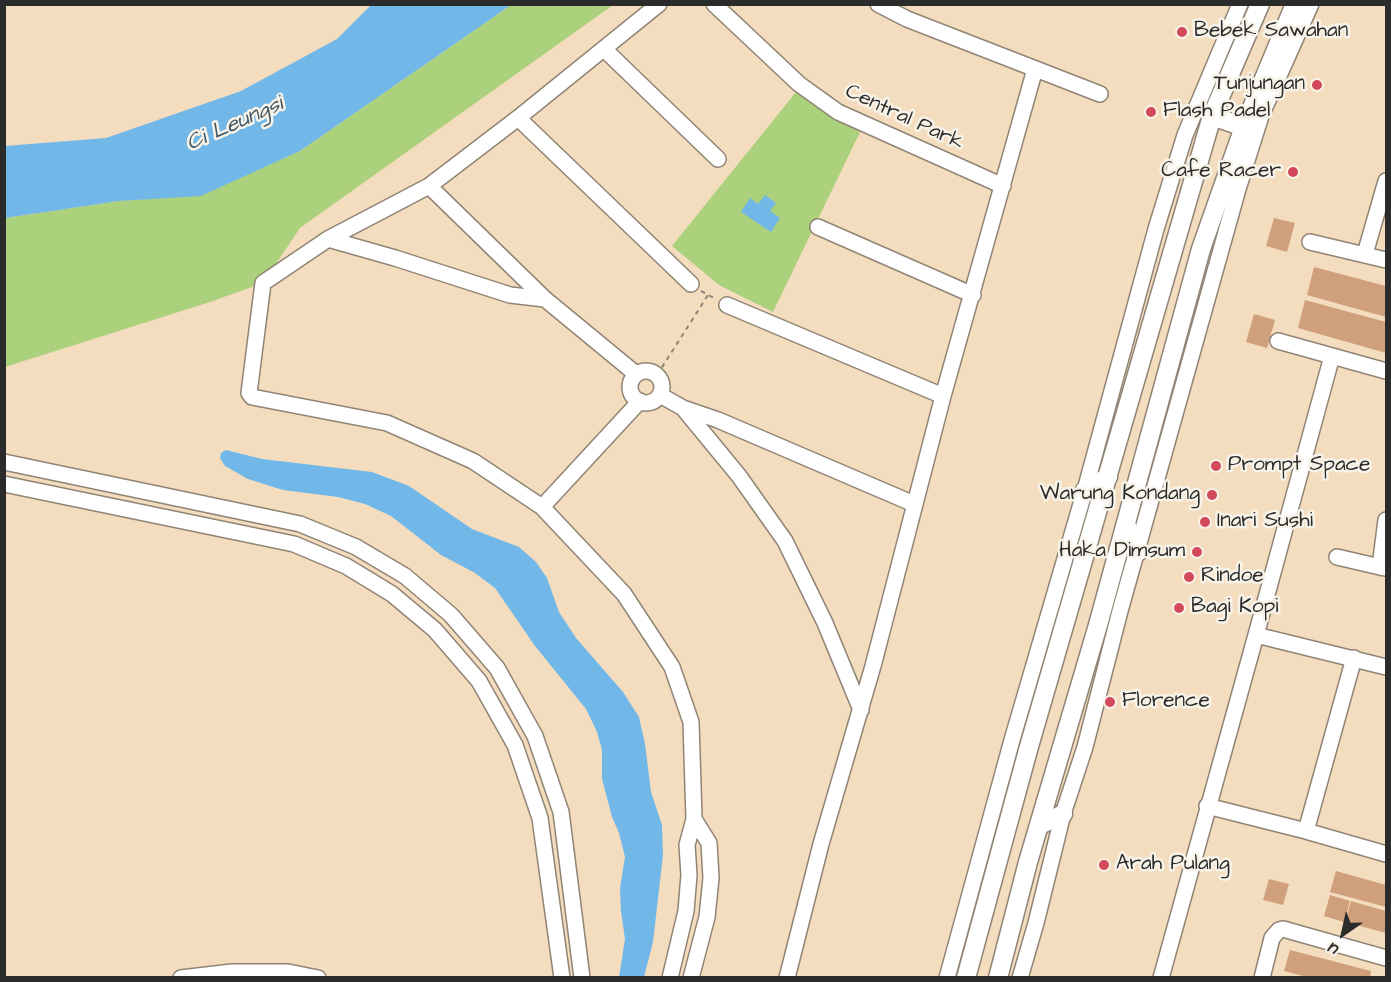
<!DOCTYPE html>
<style>
body{margin:0}
#map{position:relative;width:1391px;height:982px;overflow:hidden;background:#f4dcbf;font-family:"Architects Daughter",sans-serif}
canvas{display:block}
.frame{position:absolute;inset:0;border:6px solid #2b2b2b;pointer-events:none}
.north{position:absolute;left:1313px;top:904px;width:60px;height:60px;-webkit-text-stroke:4px #f7f3e8;paint-order:stroke;rotate:214deg;font-size:16px;font-weight:700;line-height:24px;text-align:center;color:#2b2b2b}
.north::after{content:'';display:block;margin:auto;width:21px;height:27px;background:#2b2b2b;clip-path:polygon(50% 0,100% 100%,50% 72%,0 100%)}
</style>
<div id="map">
<canvas width="1391" height="982"></canvas>
<div class="frame"></div>
<div class="north">U</div>
</div>
<script>
const g = document.querySelector('canvas').getContext('2d');
g.lineJoin = 'round';
function paint(path, color) { g.fillStyle = color; g.fill(path, 'evenodd'); }
const toPath = rows => new Path2D(rows.map(r => 'M' + r).join(''));
function stroke(path, color, width, dash) { g.strokeStyle = color; g.lineWidth = width; g.lineCap = dash ? 'butt' : 'round'; g.setLineDash(dash || []); g.stroke(path); }
function drawText(font, color, halo, rows, align = 'center') {
  g.font = font + ' "Architects Daughter",sans-serif'; g.lineWidth = 5; g.setLineDash([]); g.textBaseline = 'middle'; g.strokeStyle = halo; g.fillStyle = color; for (const [text, x, y, turn = 0] of rows) {
    g.save(); g.translate(x, y); g.rotate((+turn || 0) * Math.PI / 180); g.textAlign = isNaN(turn) ? turn : align; if (halo) g.strokeText(text, 0, 0); g.fillText(text, 0, 0); g.restore();
  }
}
paint(toPath([
 [511,5,613,5,300,228,263,283,210,302,5,367,5,218,119,201,201,195,300,151],
 [800,87,861,130,773,312,719,285,672,246]
]), '#abd17c');
paint(toPath([
 [371,5,511,5,300,151,201,196,119,201,5,218,5,146,106,138,241,91,337,39],
 [765,195,776,203,770,211,780,218,771,232,741,212,750,198,758,204],
 [226,450,262,459,372,472,409,486,472,529,519,547,536,562,547,578,559,612,576,638,623,692,639,717,645,744,651,792,662,825,663,855,653,942,644,977,619,977,625,939,621,911,620,888,625,857,619,833,612,817,602,779,602,750,597,732,586,709,535,646,495,588,475,573,441,555,391,516,365,504,338,497,283,490,248,479,225,466,220,458,221,453]
]), '#71b8e8');
paint(toPath([
 [1274,218,1295,223,1287,252,1266,246],
 [1314,267,1386,286,1386,317,1307,295],
 [1305,300,1386,322,1386,353,1298,328],
 [1254,314,1275,320,1267,348,1246,342],
 [1336,871,1386,885,1386,907,1330,892],
 [1269,879,1289,884,1283,905,1263,900],
 [1330,895,1350,901,1344,922,1324,916],
 [1351,901,1386,911,1386,933,1345,922],
 [1290,950,1371,971,1370,978,1310,978,1284,971]
]), '#d0a07c');
const minor = toPath([
 [659,4,518,118,429,186,328,239,263,283,249,393,252,397,387,423,473,461,542,507,624,594,672,667,691,722,694,819],
 [714,4,799,84,838,112,1003,186],
 [878,4,907,19,1100,94],
 [604,49,718,159],
 [518,118,691,284],
 [429,186,545,299,636,374],
 [818,227,973,295],
 [328,239,395,258,510,295,545,299],
 [1310,242,1386,260],
 [1365,254,1386,181],
 [727,305,943,396],
 [1278,341,1386,371],
 '630 387a16 16 0 1 1 32 0a16 16 0 1 1-32 0Z',
 [660,395,683,408,718,420,914,504],
 [683,408,739,476,785,541,825,623,861,710],
 [4,462,300,524,356,547,405,576,451,615,497,668,535,736,561,812,582,978],
 [4,484,294,544,346,566,392,594,435,630,479,681,515,745,540,818,562,978],
 [542,507,640,401],
 [1386,520,1380,567,1386,568],
 [1337,557,1380,567],
 [1256,635,1386,667],
 [1207,806,1306,831,1386,854],
 [1306,831,1354,658],
 [181,978,232,972,288,972,318,978],
 [670,978,686,911,689,875,687,845,694,819,709,843,711,878,707,917,691,978],
 [787,978,821,844,873,666,943,396,1035,69],
 [947,978,1012,740,1085,490,1156,229,1185,135,1240,4],
 [1020,978,1036,923,1063,814,1085,747,1120,611,1238,189,1261,116,1311,4],
 [1161,978,1256,635,1332,356],
 [1262,978,1272,938,1279,930,1283,929,1386,958]
]);
const tertiary = toPath([
 [1212,116,1244,127],
 [1085,490,1108,477],
 [1126,524,1138,552],
 [1040,825,1063,814],
 [966,978,1028,750,1212,116,1260,4],
 [998,978,1028,862,1098,625,1201,249,1244,127,1295,4]
]);
stroke(minor, '#908475', 18);
stroke(tertiary, '#908475', 21);
stroke(toPath([
 [701,291,714,298],
 [657,375,708,295]
]), '#908475', 2, [4.5, 4.5]);
stroke(minor, '#fff', 15);
stroke(tertiary, '#fff', 18);
for (const [x, y, r, color] of [
 [1182,32,6,"#d1495b"],
 [1317,85,6,"#d1495b"],
 [1151,112,6,"#d1495b"],
 [1293,172,6,"#d1495b"],
 [1216,466,6,"#d1495b"],
 [1212,495,6,"#d1495b"],
 [1205,522,6,"#d1495b"],
 [1197,552,6,"#d1495b"],
 [1189,577,6,"#d1495b"],
 [1179,608,6,"#d1495b"],
 [1110,702,6,"#d1495b"],
 [1104,865,6,"#d1495b"]
]) { const dot = new Path2D(); dot.arc(x, y, r, 0, 2 * Math.PI); g.fillStyle = color; g.fill(dot); stroke(dot, '#f7f3e8', 2); }
drawText('21px', '#2b2b2b', '#f7f3e8', [
 ["Bebek Sawahan",1194,32],
 ["Tunjungan",1305,85,"right"],
 ["Flash Padel",1163,112],
 ["Cafe Racer",1281,172,"right"],
 ["Prompt Space",1228,466],
 ["Warung Kondang",1200,495,"right"],
 ["Inari Sushi",1217,522],
 ["Haka Dimsum",1185,552,"right"],
 ["Rindoe",1201,577],
 ["Bagi Kopi",1191,608],
 ["Florence",1122,702],
 ["Arah Pulang",1116,865]
], 'left');
drawText('21px', '#2b2b2b', '#f7f3e8', [
 ["Central Park",904,118,25]
]);
drawText('italic 22px', '#405564', '#f7f3e8', [
 ["Ci Leungsi",235,125,-24]
]);
</script>
